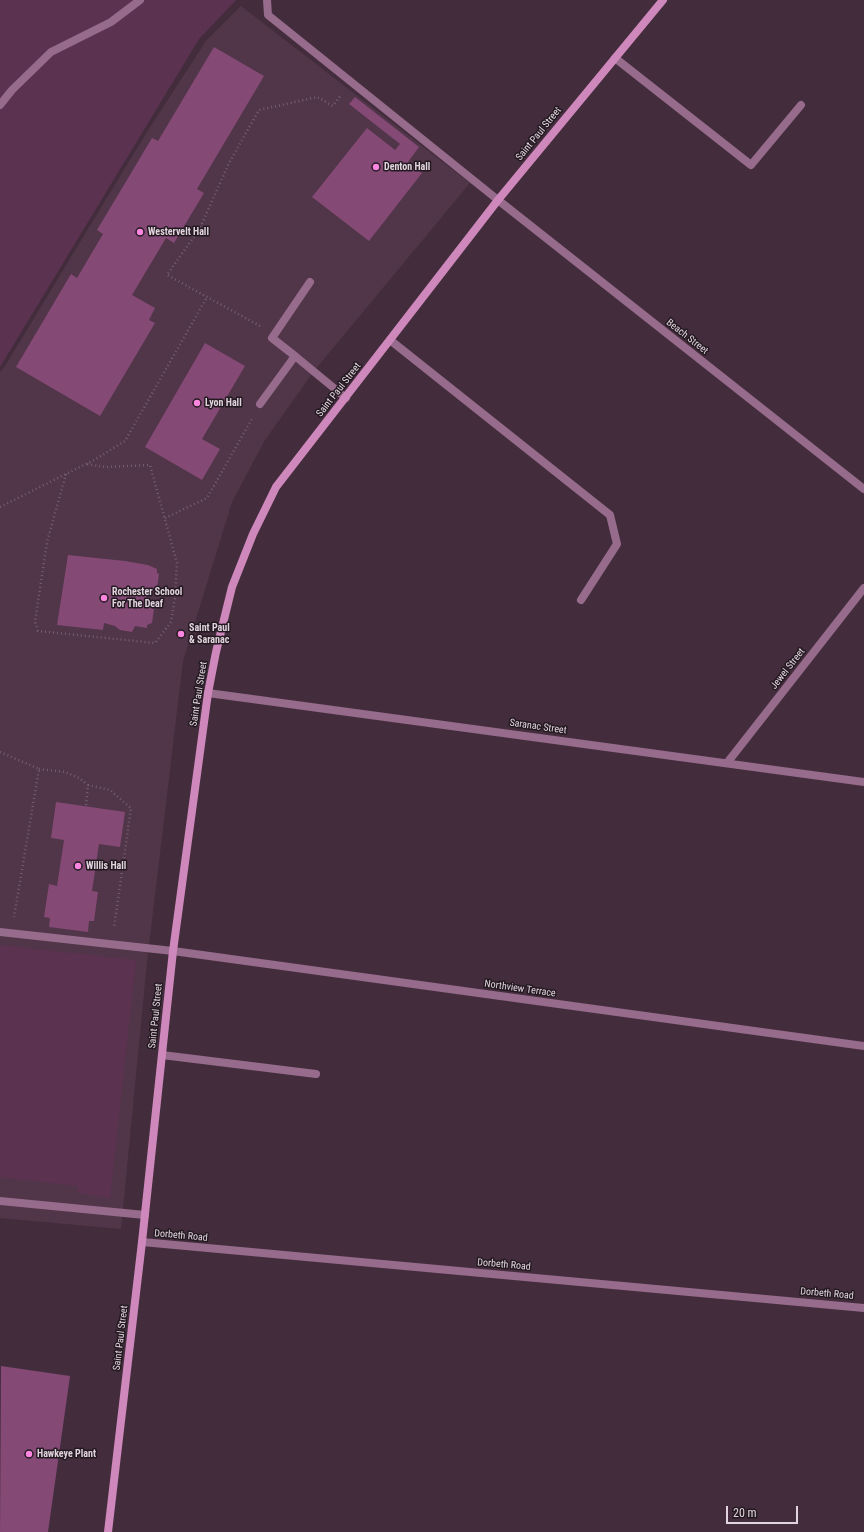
<!DOCTYPE html>
<style>
body{margin:0}
#map{position:relative;width:864px;height:1532px;overflow:hidden;background:#432d3d;font-family:"Roboto Condensed",sans-serif}
canvas{display:block}
.scale{position:absolute;left:726px;top:1506px;width:72px;height:18px;box-sizing:border-box;border:2px solid #e2d4de;border-top:0;padding-left:5px;font-size:12px;line-height:14px;white-space:nowrap;color:#e2d4de;-webkit-text-stroke:3px #231920;paint-order:stroke}
</style>
<div id="map">
<canvas width="864" height="1532"></canvas>
<div class="scale">20 m</div>
</div>
<script>
const g = document.querySelector('canvas').getContext('2d');
g.lineJoin = 'round';
function paint(path, color) { g.fillStyle = color; g.fill(path, 'evenodd'); }
const toPath = rows => new Path2D(rows.map(r => 'M' + r).join(''));
function stroke(path, color, width, dash) { g.strokeStyle = color; g.lineWidth = width; g.lineCap = dash ? 'butt' : 'round'; g.setLineDash(dash || []); g.stroke(path); }
function drawText(font, color, halo, rows, align = 'center') {
  g.font = font + ' "Roboto Condensed",sans-serif'; g.lineWidth = 3; g.setLineDash([]); g.textBaseline = 'middle'; g.strokeStyle = halo; g.fillStyle = color; for (const [text, x, y, turn = 0] of rows) {
    g.save(); g.translate(x, y); g.rotate((+turn || 0) * Math.PI / 180); g.textAlign = isNaN(turn) ? turn : align; if (halo) g.strokeText(text, 0, 0); g.fillText(text, 0, 0); g.restore();
  }
}
paint(toPath([
 [241,6,470,183,314,371,265,440,232,502,183,661,147,962,121,1229,0,1218,0,372,5,366,145,135,206,41]
]), '#513549');
paint(toPath([
 [0,0,236,0,199,39,0,367],
 [0,945,136,960,110,1198,78,1193,77,1186,0,1177]
]), '#5c3251');
paint(toPath([
 [214,47,264,76,197,189,204,193,174,243,166,238,132,295,155,308,149,320,155,323,100,416,16,367,71,274,77,278,103,234,97,230,152,138,158,141],
 [355,97,419,147,408,162,422,173,369,241,312,197,367,128,395,150,400,144,349,104],
 [205,343,245,366,202,439,220,449,202,480,145,447],
 [68,555,125,561,148,565,157,569,157,573,159,574,157,589,154,589,154,592,148,591,146,604,151,605,151,608,154,609,152,623,147,625,147,628,135,626,132,632,120,630,115,626,104,623,103,630,57,625],
 [56,802,125,812,120,847,99,844,92,891,98,892,94,921,89,921,88,932,49,927,50,918,44,917,49,884,57,886,64,840,51,838],
 [1,1366,70,1376,48,1532,0,1532]
]), '#844975');
stroke(toPath([
 [260,326,167,275,200,228,229,163,259,110,317,97,333,106,341,95],
 [66,474,47,542,35,622,38,631,155,643,171,622,175,598,177,563,150,465,106,467,86,464],
 [0,507,96,459,125,441,207,297],
 [165,518,207,498,253,417],
 [0,752,39,769,14,917],
 [39,769,65,772,79,778,88,785,86,806],
 [88,785,110,790,131,808,114,928]
]), '#74606e', 2.5, [1, 3]);
stroke(toPath([
 [267,0,268,15,498,200],
 [615,58,751,165,801,105],
 [0,105,12,90,51,52,111,22,140,0],
 [390,340,610,515,617,544,581,600],
 [295,356,346,398],
 [260,404,295,356,272,338,310,282],
 [0,932,173,951],
 [162,1055,316,1074],
 [0,1201,145,1215]
]), '#976b8b', 8);
stroke(toPath([
 [498,200,864,489],
 [208,693,864,782],
 [727,763,864,588],
 [173,951,864,1046],
 [142,1242,864,1308]
]), '#976b8b', 8);
stroke(toPath([
 [108,1532,142,1242,173,951,208,693,216,652,232,587,253,534,276,487,498,200,663,0]
]), '#ce88bb', 8);
for (const [x, y, r, color] of [
 [376,167,4,"#fe86e1"],
 [140,232,4,"#fe86e1"],
 [197,403,4,"#fe86e1"],
 [104,598,4,"#fe86e1"],
 [181,634,4,"#fe86e1"],
 [78,866,4,"#fe86e1"],
 [29,1454,4,"#fe86e1"]
]) { const dot = new Path2D(); dot.arc(x, y, r, 0, 2 * Math.PI); g.fillStyle = color; g.fill(dot); stroke(dot, '#231920', 1.5); }
drawText('10px', '#e2d4de', '#231920', [
 ["Saint Paul Street",539,134,-51],
 ["Beach Street",687,337,38],
 ["Saint Paul Street",339,390,-52],
 ["Jewel Street",788,669,-52],
 ["Saint Paul Street",199,694,-81],
 ["Saranac Street",538,727,8],
 ["Northview Terrace",520,989,8],
 ["Saint Paul Street",156,1016,-84],
 ["Dorbeth Road",181,1236,5],
 ["Dorbeth Road",504,1265,5],
 ["Dorbeth Road",827,1294,5],
 ["Saint Paul Street",121,1338,-83]
]);
drawText('bold 10px', '#e2d4de', '#231920', [
 ["Denton Hall",384,167],
 ["Westervelt Hall",148,232],
 ["Lyon Hall",205,403],
 ["Rochester School",112,592],
 ["For The Deaf",112,604],
 ["Saint Paul",189,628],
 ["& Saranac",189,640],
 ["Willis Hall",86,866],
 ["Hawkeye Plant",37,1454]
], 'left');
</script>
